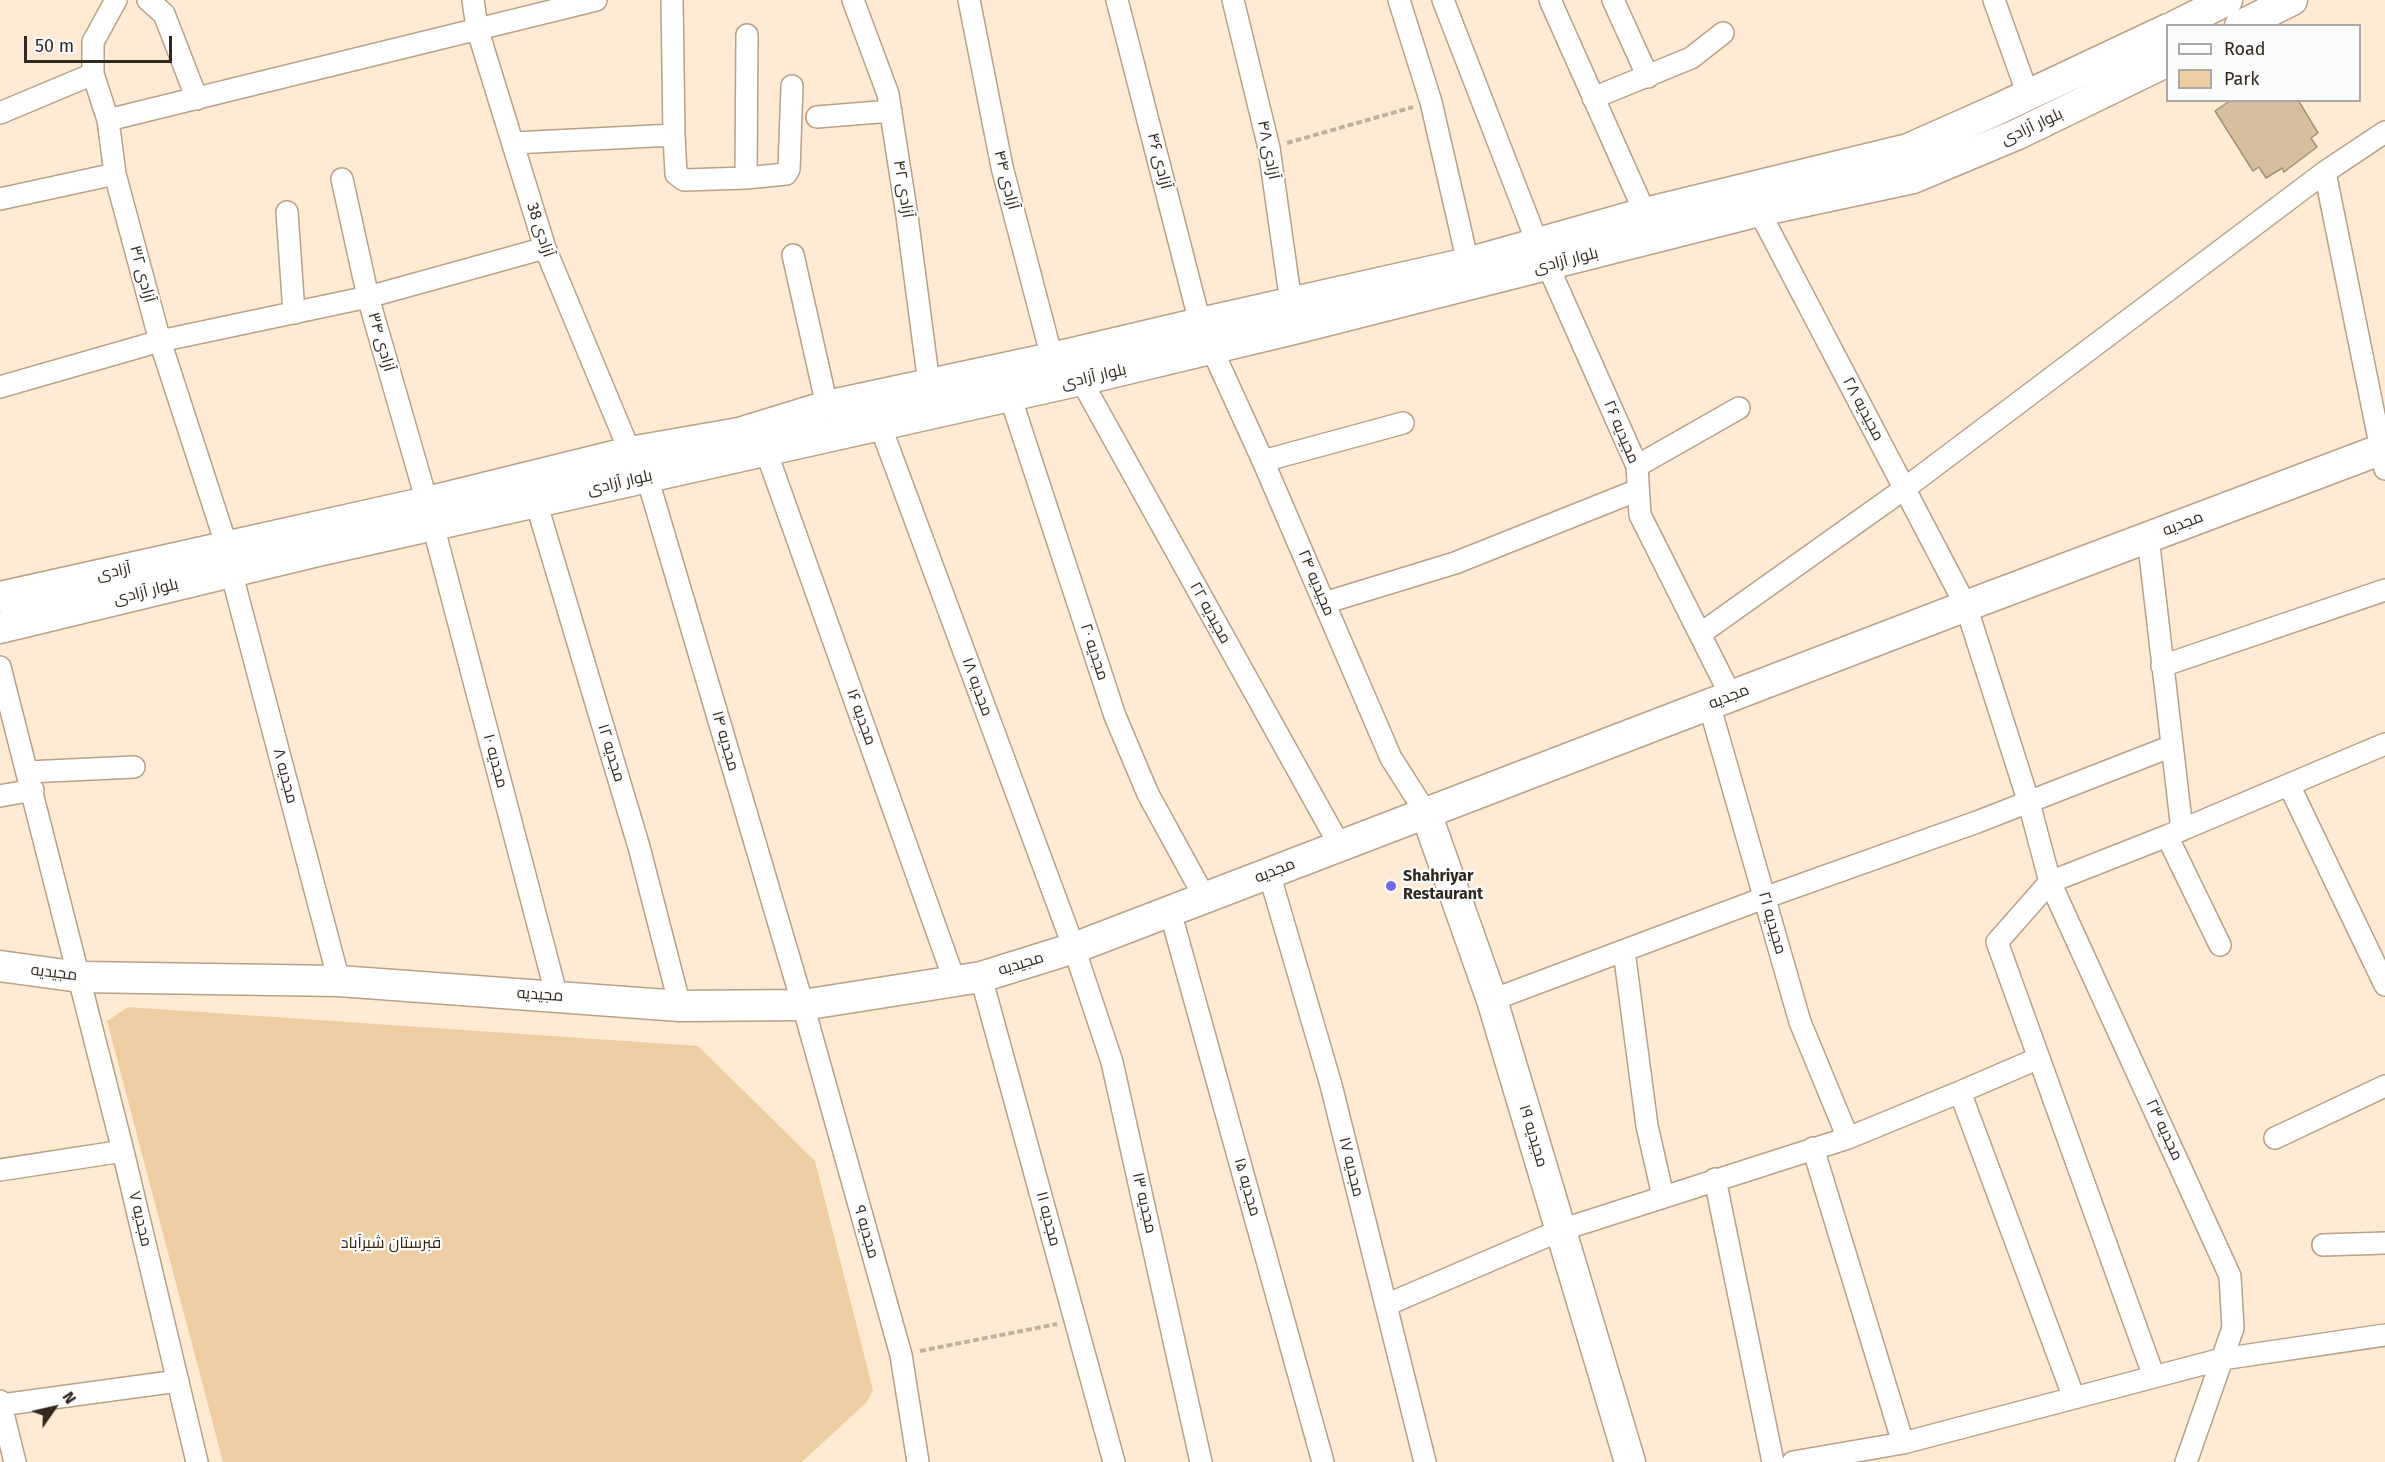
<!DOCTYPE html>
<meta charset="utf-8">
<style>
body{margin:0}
#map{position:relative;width:2385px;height:1462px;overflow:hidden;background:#ffebd3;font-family:"Fira Sans",sans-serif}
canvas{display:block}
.legend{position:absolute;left:2166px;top:24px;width:195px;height:78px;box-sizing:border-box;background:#fbfcfb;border:2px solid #aba8a3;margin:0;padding:8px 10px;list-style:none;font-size:18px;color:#32291e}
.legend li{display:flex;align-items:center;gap:12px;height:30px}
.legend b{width:30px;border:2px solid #aba8a3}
.north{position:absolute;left:24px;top:1378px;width:60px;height:60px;-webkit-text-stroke:4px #fbfcfb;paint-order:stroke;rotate:56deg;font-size:16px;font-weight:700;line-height:24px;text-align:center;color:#32291e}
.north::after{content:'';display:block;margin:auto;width:21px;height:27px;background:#32291e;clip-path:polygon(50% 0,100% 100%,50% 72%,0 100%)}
.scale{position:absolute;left:24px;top:36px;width:148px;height:27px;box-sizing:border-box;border:3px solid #32291e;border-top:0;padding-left:8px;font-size:18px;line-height:21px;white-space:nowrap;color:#32291e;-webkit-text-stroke:4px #fbfcfb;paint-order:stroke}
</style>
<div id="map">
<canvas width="2385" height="1462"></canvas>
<ul class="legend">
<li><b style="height:8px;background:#fff"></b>Road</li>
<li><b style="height:16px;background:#efcda3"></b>Park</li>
</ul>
<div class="north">N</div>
<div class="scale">50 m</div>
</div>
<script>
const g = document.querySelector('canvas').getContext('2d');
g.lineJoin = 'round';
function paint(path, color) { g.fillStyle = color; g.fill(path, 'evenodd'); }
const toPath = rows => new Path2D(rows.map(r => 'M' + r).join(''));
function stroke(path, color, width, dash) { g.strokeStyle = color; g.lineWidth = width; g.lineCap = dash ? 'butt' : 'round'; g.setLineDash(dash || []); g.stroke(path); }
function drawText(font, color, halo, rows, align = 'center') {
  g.font = font + ' "Fira Sans",Cairo,sans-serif'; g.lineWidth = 4.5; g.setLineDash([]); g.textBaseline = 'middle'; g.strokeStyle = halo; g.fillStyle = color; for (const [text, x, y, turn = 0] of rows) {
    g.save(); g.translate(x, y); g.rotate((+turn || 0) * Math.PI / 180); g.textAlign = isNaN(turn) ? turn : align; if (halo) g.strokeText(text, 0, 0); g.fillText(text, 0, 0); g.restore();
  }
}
paint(toPath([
 [128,1007,698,1046,815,1161,873,1390,867,1402,802,1462,223,1462,107,1021]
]), '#efcda3');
const building = toPath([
 [2231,100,2298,100,2318,133,2311,138,2317,147,2284,172,2282,168,2266,178,2259,167,2253,171,2215,111,2231,100]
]);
paint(building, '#d6bea1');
stroke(building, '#a58f73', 1.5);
const street = toPath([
 [116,0,93,42,93,74,108,120,115,174,160,341,227,547],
 [148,0,164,14,197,99],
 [473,0,477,28,545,248,630,452,647,477,803,1005,901,1355,918,1462],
 [853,0,888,94,907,216,929,384],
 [969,0,1002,167,1052,358],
 [1117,0,1200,323,1263,461,1391,758,1426,813],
 [1233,0,1269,148,1291,303],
 [1399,0,1431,102,1468,263],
 [1443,0,1537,242],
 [1550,0,1645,213],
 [1613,0,1648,77],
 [1994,0,2028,95],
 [1593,98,1691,58,1723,33],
 [0,113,93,74],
 [817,117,891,111],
 [108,120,596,0],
 [674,135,676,174,684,180,746,178,786,174,789,169,792,86],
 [513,143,674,135,672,0],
 [2325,172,2385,469],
 [746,178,747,35],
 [342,179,368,297,427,502],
 [0,199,115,174],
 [1759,211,1966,606,2029,803,2050,882,2230,1276,2233,1328,2186,1462],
 [287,212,294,313],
 [793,255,827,406],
 [1548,266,1637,466,1640,515,1731,696],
 [1081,380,1340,846],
 [0,387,160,341,368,297,545,248],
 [1010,396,1115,716,1148,794,1205,898],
 [880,425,1074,948,1112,1062,1201,1462],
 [766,451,955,982],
 [1263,461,1403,423],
 [1637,466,1739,408],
 [536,502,639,847,680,1006],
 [433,525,557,997],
 [2148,537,2182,830],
 [231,571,339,981],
 [1324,603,1455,563,1638,490],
 [1700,634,1904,489,2325,172,2385,132],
 [2162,666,2385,590],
 [0,667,123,1151,197,1462],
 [1709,704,1800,1022,1848,1138],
 [28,772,134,767],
 [2289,785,2385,985],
 [0,796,33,790],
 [2167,836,2220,945],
 [1269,873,1331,1085,1425,1462],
 [1170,911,1323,1462],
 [1624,951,1647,1126,1663,1196],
 [981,977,1114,1462],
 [1492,1000,1764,898,1977,822,2172,746],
 [1960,1092,2039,1058],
 [2275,1138,2385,1086],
 [1813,1148,1903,1443],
 [0,1170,123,1151],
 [1715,1179,1773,1462],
 [2323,1245,2385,1243],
 [1386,1305,1561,1230,1848,1138,1960,1092,2074,1398],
 [2154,1377,1997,942,2050,882,2167,836,2385,744],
 [0,1401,15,1462],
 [0,1405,178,1381],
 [1793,1462,1903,1443,2222,1359,2385,1335]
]);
const secondary = toPath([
 [2175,26,2227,0],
 [2240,26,2292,0],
 [0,597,427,502,630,452,739,433,827,406,1052,358,1200,323,1468,263,1645,213,1908,149,1996,110,2168,29],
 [0,628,318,551,1081,380,1298,328,1759,211,1913,178,2018,134,2168,61],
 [1426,813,1492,1000,1630,1462],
 [0,966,80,977,339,981,680,1006,803,1005,981,977,1074,948,1966,606,2385,448]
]);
stroke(street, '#b8a185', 24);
stroke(secondary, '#b8a185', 33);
stroke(toPath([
 [1287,143,1413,107],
 [920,1351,1057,1324]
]), '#c1b09c', 4, [6, 3]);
stroke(street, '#fff', 21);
stroke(secondary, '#fff', 30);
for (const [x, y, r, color] of [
 [1391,886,6,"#7269e4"]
]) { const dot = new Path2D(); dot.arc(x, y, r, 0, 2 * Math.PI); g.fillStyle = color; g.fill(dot); stroke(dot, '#fbfcfb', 2); }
drawText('16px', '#32291e', '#fbfcfb', [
 ["بلوار آزادی",2032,127,-25],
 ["آزادی ۴۸",1268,150,79],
 ["آزادی ۴۶",1159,161,76],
 ["آزادی ۴۴",1006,180,76],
 ["آزادی ۴۲",903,189,81],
 ["آزادی 38",540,230,72],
 ["بلوار آزادی",1566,261,-14],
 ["آزادی ۳۲",142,274,75],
 ["آزادی ۳۴",381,342,74],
 ["بلوار آزادی",1094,377,-13],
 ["مجیدیه ۲۸",1863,409,62],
 ["مجیدیه ۲۶",1621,432,67],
 ["بلوار آزادی",620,483,-13],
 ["مجدیه",2183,524,-21],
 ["آزادی",114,572,-12],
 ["مجیدیه ۲۴",1316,583,67],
 ["بلوار آزادی",146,592,-14],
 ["مجیدیه ۲۲",1210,613,61],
 ["مجدیه ۲۰",1094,652,72],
 ["مجدیه ۱۸",977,687,70],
 ["مجدیه",1729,697,-21],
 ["مجدیه ۱۶",861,717,70],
 ["مجدیه ۱۴",725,741,74],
 ["مجدیه ۱۲",611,753,73],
 ["مجدیه ۱۰",495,761,75],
 ["مجدیه ۸",285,776,75],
 ["مجدیه",1275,871,-21],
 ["مجیدیه ۲۱",1772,923,74],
 ["مجیدیه",1021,964,-17],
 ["مجیدیه",54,973,7],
 ["مجیدیه",540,995,4],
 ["مجدیه ۲۳",2164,1130,65],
 ["مجیدیه ۱۹",1533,1136,73],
 ["مجدیه ۱۷",1351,1167,76],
 ["مجدیه ۱۵",1247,1187,74],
 ["مجدیه ۱۳",1144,1203,77],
 ["مجدیه ۷",140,1219,77],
 ["مجدیه ۱۱",1048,1219,75],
 ["مجدیه ۹",866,1232,74]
]);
drawText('bold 16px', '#32291e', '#fbfcfb', [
 ["Shahriyar",1403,877],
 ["Restaurant",1403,895]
], 'left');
drawText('16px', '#39270f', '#fbfcfb', [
 ["قبرستان شیرآباد",391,1244]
]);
</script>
